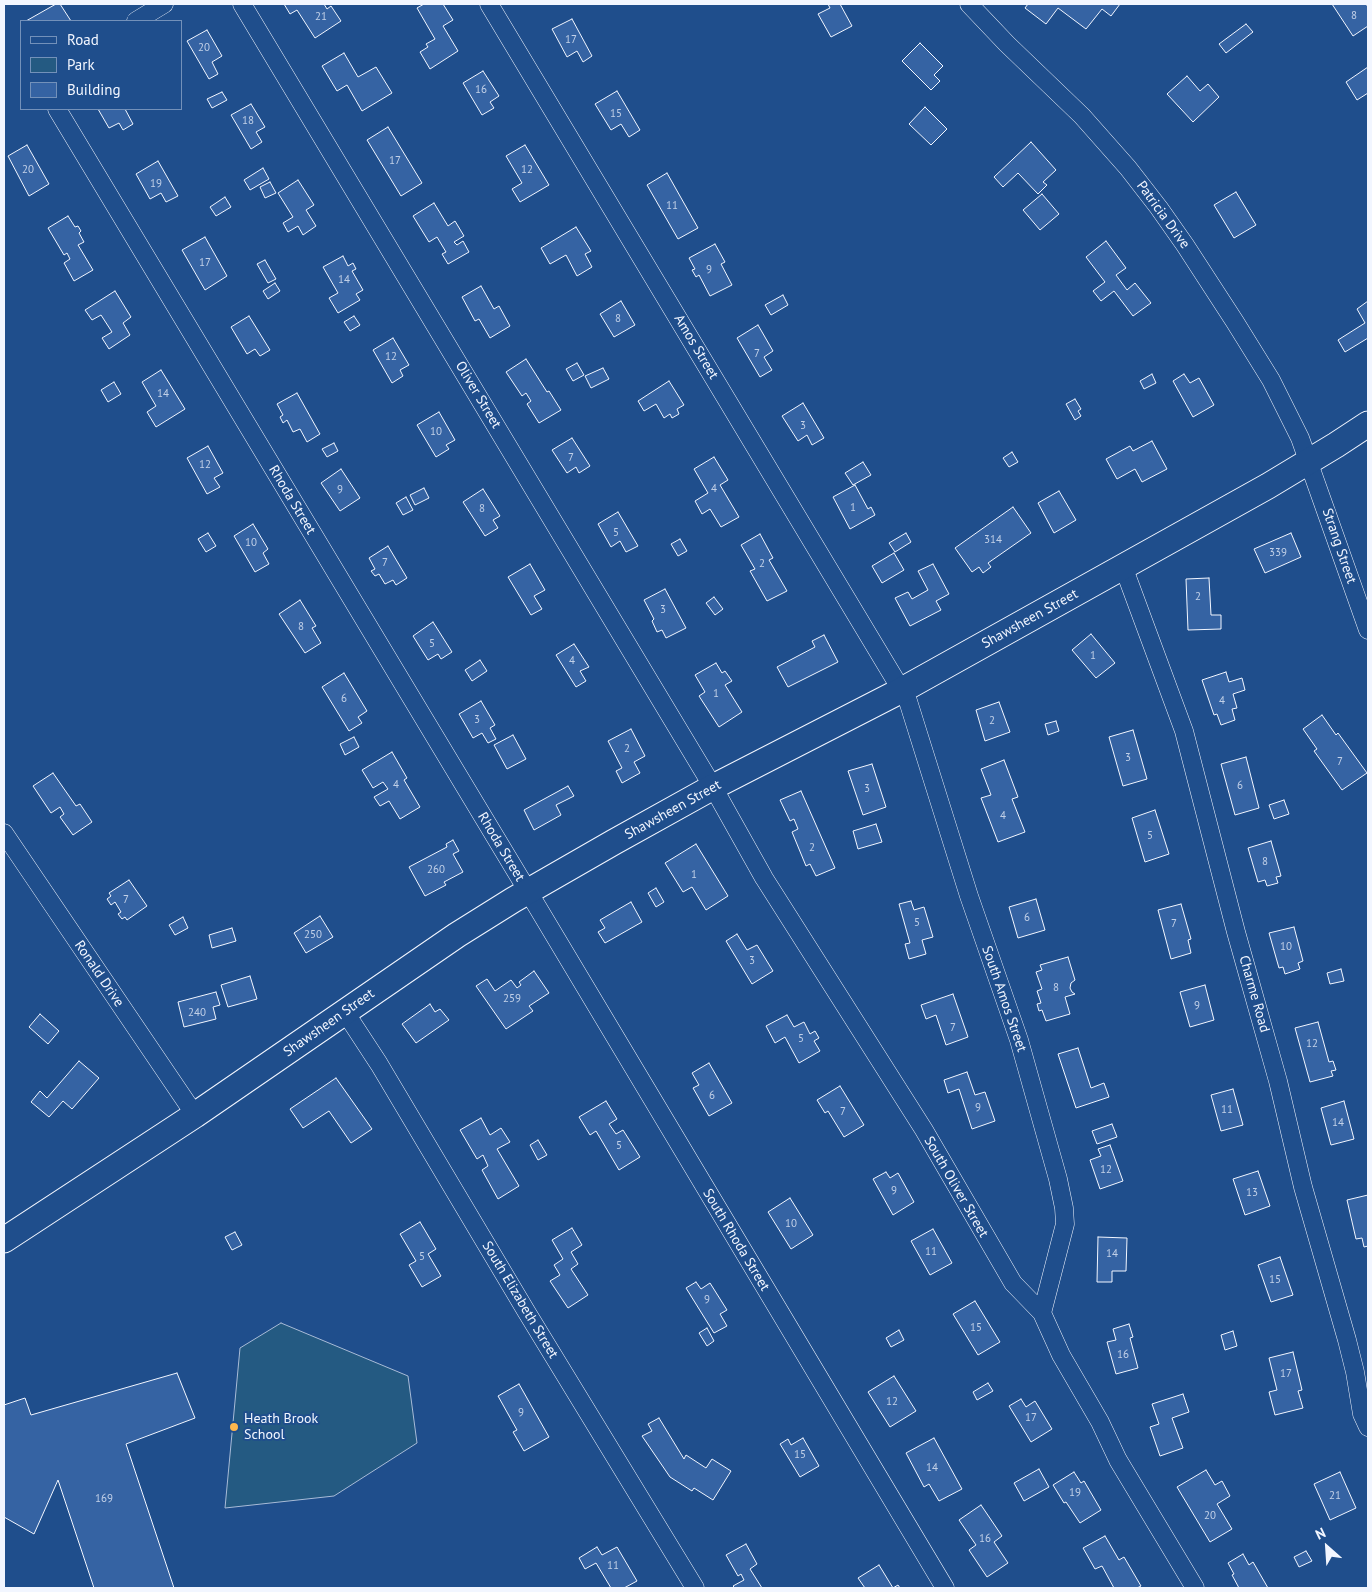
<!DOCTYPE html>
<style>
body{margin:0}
#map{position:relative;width:1372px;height:1592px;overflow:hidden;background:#1f4e8c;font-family:"PT Sans",sans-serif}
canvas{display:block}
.frame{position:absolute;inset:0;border:5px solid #f2f6ff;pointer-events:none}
.legend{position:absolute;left:20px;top:20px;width:162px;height:90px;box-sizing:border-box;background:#1f4e8c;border:1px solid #7391ba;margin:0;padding:6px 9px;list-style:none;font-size:15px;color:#f2f6ff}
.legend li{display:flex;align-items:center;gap:10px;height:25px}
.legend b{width:25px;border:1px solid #7391ba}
.north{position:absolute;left:1302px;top:1522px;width:50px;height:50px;-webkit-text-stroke:4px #1f4e8c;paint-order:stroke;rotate:334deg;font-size:14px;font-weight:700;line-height:20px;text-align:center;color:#f2f6ff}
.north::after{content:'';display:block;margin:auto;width:18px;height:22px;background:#f2f6ff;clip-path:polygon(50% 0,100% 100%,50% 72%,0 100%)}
</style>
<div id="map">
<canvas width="1372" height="1592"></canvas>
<div class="frame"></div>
<ul class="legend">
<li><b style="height:6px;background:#1f4e8c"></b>Road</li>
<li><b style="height:14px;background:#245a82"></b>Park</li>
<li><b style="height:14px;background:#3563a3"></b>Building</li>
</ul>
<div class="north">N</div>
</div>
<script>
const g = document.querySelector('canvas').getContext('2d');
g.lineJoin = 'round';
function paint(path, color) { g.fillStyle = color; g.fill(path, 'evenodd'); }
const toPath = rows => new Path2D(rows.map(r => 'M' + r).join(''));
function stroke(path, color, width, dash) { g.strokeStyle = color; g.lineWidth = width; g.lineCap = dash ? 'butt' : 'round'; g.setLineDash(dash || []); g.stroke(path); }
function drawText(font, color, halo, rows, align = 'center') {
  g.font = font + ' "PT Sans",sans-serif'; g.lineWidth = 4; g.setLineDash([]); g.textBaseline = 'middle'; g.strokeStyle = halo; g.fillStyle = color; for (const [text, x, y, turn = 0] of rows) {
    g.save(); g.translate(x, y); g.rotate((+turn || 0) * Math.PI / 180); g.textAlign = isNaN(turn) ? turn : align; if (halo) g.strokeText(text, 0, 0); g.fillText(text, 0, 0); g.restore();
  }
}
const green = toPath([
 [281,1323,408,1376,417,1443,334,1496,225,1508,240,1348,281,1323]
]);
paint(green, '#245a82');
stroke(green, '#a8bbd7', 1);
const building = toPath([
 [56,4,60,4,71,21,26,21,56,4],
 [284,4,324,4,327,9,331,6,341,21,315,38,297,10,290,14,284,4],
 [424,4,443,4,453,20,443,26,458,51,430,69,420,52,428,47,426,44,435,39,417,8,424,4],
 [828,4,840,4,852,26,831,37,818,14,830,8,828,4],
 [1028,4,1120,4,1111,16,1102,9,1086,29,1058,8,1046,24,1025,8,1028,4],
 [1332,4,1366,4,1368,7,1368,26,1353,36,1332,4],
 [572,19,592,56,583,62,577,51,567,57,552,29,572,19],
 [1246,24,1253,32,1226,53,1219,44,1246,24],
 [207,30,222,56,212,62,218,74,209,79,187,41,207,30],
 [920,43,943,66,934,75,940,81,931,90,902,61,920,43],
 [344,53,358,77,376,67,392,93,362,111,347,85,337,91,322,66,344,53],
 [1368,67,1368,93,1357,100,1346,82,1368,67],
 [483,71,499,96,490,102,494,108,482,115,463,83,483,71],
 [1187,76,1200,91,1208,84,1219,97,1193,122,1167,94,1187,76],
 [617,91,640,130,629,137,621,124,611,130,595,104,617,91],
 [222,92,227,100,212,108,207,99,222,92],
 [251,104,265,127,256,132,262,142,251,149,231,115,251,104],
 [925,107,947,129,931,145,909,124,925,107],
 [98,109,125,109,133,124,123,130,119,123,109,128,98,109],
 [388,127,422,183,401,196,367,140,388,127],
 [1031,142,1056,170,1043,182,1047,185,1038,194,1018,173,1003,187,994,177,1031,142],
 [27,145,49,184,29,196,8,156,27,145],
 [525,145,549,185,520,202,512,189,522,183,506,156,525,145],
 [158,161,178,196,166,202,161,193,150,199,136,174,158,161],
 [263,168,269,179,250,190,244,180,263,168],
 [667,173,698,228,678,239,647,185,667,173],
 [298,180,314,205,306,210,316,226,303,235,298,226,288,232,283,223,293,217,278,193,298,180],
 [270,182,276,193,265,198,260,187,270,182],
 [1236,192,1256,225,1234,238,1214,205,1236,192],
 [1042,194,1059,214,1040,230,1023,210,1042,194],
 [225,197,231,207,216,216,210,207,225,197],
 [434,203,448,226,455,221,464,236,454,242,457,245,463,241,469,252,448,264,442,254,446,252,437,237,429,242,413,216,434,203],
 [68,216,75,227,78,226,81,231,79,233,84,242,78,245,93,270,74,281,64,263,70,259,67,253,64,255,48,228,68,216],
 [576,227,591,251,585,254,592,267,577,276,566,255,550,264,541,248,576,227],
 [205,237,227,276,205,290,182,250,205,237],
 [1106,241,1126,268,1116,275,1127,290,1135,283,1151,303,1133,316,1114,291,1101,301,1093,291,1105,282,1086,257,1106,241],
 [715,244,725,262,721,264,732,285,710,296,699,275,696,277,692,270,695,269,689,258,715,244],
 [343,256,348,266,353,263,356,269,352,271,363,290,356,294,360,300,338,313,329,298,338,293,323,267,343,256],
 [265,260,276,279,268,283,257,264,265,260],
 [275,283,280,291,268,299,263,291,275,283],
 [481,286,494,309,499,306,510,326,490,338,479,319,475,321,462,297,481,286],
 [115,291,131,317,123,323,130,335,109,349,102,338,112,332,101,315,92,320,85,310,115,291],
 [783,295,788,305,771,315,765,305,783,295],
 [621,301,635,325,614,337,600,314,621,301],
 [1368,301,1368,338,1345,352,1338,340,1365,323,1357,309,1368,301],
 [249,316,270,350,260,356,255,349,247,354,231,327,249,316],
 [354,316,360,325,350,331,344,322,354,316],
 [758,325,773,351,764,357,772,370,760,377,737,338,758,325],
 [393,338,409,365,400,370,403,376,392,383,373,350,393,338],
 [526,359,547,392,549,391,561,410,539,423,527,404,531,401,526,393,522,396,506,372,526,359],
 [577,363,584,375,573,381,566,369,577,363],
 [603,368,609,379,591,388,585,376,603,368],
 [161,370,185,409,156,427,147,412,156,406,142,382,161,370],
 [1152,374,1156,383,1144,389,1140,381,1152,374],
 [1184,374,1190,383,1199,378,1214,405,1193,417,1173,381,1184,374],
 [669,381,684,405,677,409,679,414,672,418,670,414,664,418,656,404,644,411,638,401,669,381],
 [114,382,121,394,108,402,101,390,114,382],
 [297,393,320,434,307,442,300,429,293,432,287,420,283,423,280,417,283,415,277,404,297,393],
 [1075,399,1081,409,1078,411,1081,416,1075,420,1066,404,1075,399],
 [803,403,824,438,812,445,807,435,798,441,782,416,803,403],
 [439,412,455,440,446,445,449,449,436,457,417,425,439,412],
 [572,438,590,466,579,473,576,467,567,473,552,450,572,438],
 [1152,441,1167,469,1142,482,1135,469,1117,479,1106,459,1130,446,1133,451,1152,441],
 [334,443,338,451,327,457,322,449,334,443],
 [208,446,223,473,214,478,220,487,207,494,187,458,208,446],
 [1012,452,1018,462,1009,467,1003,458,1012,452],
 [714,457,728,480,720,485,739,517,721,527,710,509,702,514,695,501,708,493,694,469,714,457],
 [863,462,871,475,853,485,845,473,863,462],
 [341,469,360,498,340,511,321,483,341,469],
 [855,485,868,509,871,507,875,515,850,529,833,497,855,485],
 [424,488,429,498,415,505,410,495,424,488],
 [483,489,500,516,493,520,498,528,485,536,463,502,483,489],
 [1059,491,1076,520,1054,533,1038,503,1059,491],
 [406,497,413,510,403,515,396,503,406,497],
 [1013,507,1031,533,988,563,991,567,983,573,979,567,972,572,955,548,1013,507],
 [618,512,638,546,626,552,620,541,611,547,598,524,618,512],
 [253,524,268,549,263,553,269,564,255,572,234,536,253,524],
 [208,533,216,546,206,552,198,539,208,533],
 [906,533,911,542,895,552,889,543,906,533],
 [1291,533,1301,557,1265,573,1254,549,1291,533],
 [760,534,773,558,769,560,787,591,767,601,750,571,755,569,741,545,760,534],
 [680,539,687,551,678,556,671,544,680,539],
 [388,546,407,578,396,585,393,580,385,584,379,574,375,576,371,571,375,569,369,558,388,546],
 [894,553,904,570,882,583,872,566,894,553],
 [530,564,545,590,534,596,542,609,531,615,508,577,530,564],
 [933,564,949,594,936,601,941,610,910,626,895,598,908,592,912,599,928,590,918,571,933,564],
 [1209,578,1211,615,1221,615,1221,629,1188,630,1186,579,1209,578],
 [665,589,686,628,666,638,662,630,657,632,652,621,654,619,644,600,665,589],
 [714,597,723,609,715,615,706,603,714,597],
 [300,600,316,626,312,628,321,643,305,653,279,614,300,600],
 [433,622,452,652,441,659,438,654,428,660,413,636,433,622],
 [1091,634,1115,663,1096,678,1072,650,1091,634],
 [824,635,838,662,788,687,777,667,815,647,812,641,824,635],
 [574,644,589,667,580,671,586,681,576,687,556,655,574,644],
 [480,660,487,671,472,681,465,670,480,660],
 [716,663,722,673,725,671,732,681,725,685,742,712,719,727,699,696,705,692,695,675,716,663],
 [1226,672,1229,682,1242,678,1245,690,1233,694,1237,708,1232,709,1235,720,1221,725,1217,714,1214,715,1202,680,1226,672],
 [344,673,367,711,358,717,362,723,349,731,322,687,344,673],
 [481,701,495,725,490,728,496,739,488,743,482,733,473,738,459,714,481,701],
 [999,702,1010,732,985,741,976,710,999,702],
 [1322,715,1336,735,1338,733,1367,773,1342,790,1314,751,1317,749,1303,729,1322,715],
 [1056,721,1059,731,1048,735,1045,724,1056,721],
 [631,729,645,756,634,762,640,773,622,783,616,771,622,768,608,741,631,729],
 [1133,730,1147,779,1123,786,1109,737,1133,730],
 [513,735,526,759,507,769,494,745,513,735],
 [354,737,359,747,345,755,340,744,354,737],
 [392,752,407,778,404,780,420,807,400,819,389,801,380,806,374,797,388,789,383,782,373,788,362,770,392,752],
 [1246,757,1259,808,1235,815,1221,764,1246,757],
 [1004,760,1018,797,1012,799,1025,832,998,842,981,798,991,795,981,769,1004,760],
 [872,764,886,807,863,815,848,771,872,764],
 [53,773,76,806,80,804,92,822,73,835,60,817,64,814,60,807,51,813,33,786,53,773],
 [568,786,574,796,556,805,561,815,534,830,524,810,568,786],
 [801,791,835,868,816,876,810,864,806,866,792,832,798,829,794,819,790,821,780,800,801,791],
 [1284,800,1289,814,1274,819,1269,805,1284,800],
 [1155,810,1169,854,1145,862,1132,818,1155,810],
 [876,824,882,842,858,849,853,831,876,824],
 [453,840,459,851,453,854,463,872,444,882,446,885,425,896,409,867,447,847,446,844,453,840],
 [1271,841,1281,876,1276,877,1278,883,1267,886,1265,880,1258,882,1248,848,1271,841],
 [696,844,728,896,706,910,692,887,683,892,665,863,696,844],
 [129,880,147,906,127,920,125,917,122,919,118,914,121,912,115,902,111,905,107,899,111,896,109,893,129,880],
 [656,888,664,902,656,907,648,893,656,888],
 [1036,899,1045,930,1018,938,1009,907,1036,899],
 [911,901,914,910,924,907,933,937,922,940,926,954,909,959,905,944,910,943,899,904,911,901],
 [631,902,642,922,605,943,598,932,605,928,600,920,631,902],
 [1181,904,1191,939,1188,940,1191,953,1171,959,1158,910,1181,904],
 [320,916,333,937,306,953,294,933,320,916],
 [183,917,188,928,175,935,169,925,183,917],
 [1294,927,1303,961,1298,963,1300,969,1285,974,1283,967,1279,968,1269,933,1294,927],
 [232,928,236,941,212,948,209,935,232,928],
 [737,934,747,950,757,945,773,971,752,984,726,941,737,934],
 [1068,957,1075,980,1071,983,1070,988,1072,992,1075,994,1065,997,1070,1014,1046,1021,1042,1010,1039,1011,1037,1004,1041,1003,1037,991,1042,989,1036,972,1042,970,1040,965,1068,957],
 [1341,969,1344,981,1330,984,1327,973,1341,969],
 [534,971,549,993,529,1006,533,1011,506,1029,476,986,487,979,495,991,511,980,517,988,521,985,519,982,534,971],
 [250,976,257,999,228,1007,221,985,250,976],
 [1205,985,1214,1020,1190,1027,1180,992,1205,985],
 [216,992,220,1005,213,1007,216,1019,184,1027,178,1002,216,992],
 [953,994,968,1037,946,1045,936,1015,926,1019,921,1005,953,994],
 [430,1004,435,1012,440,1009,449,1020,416,1043,402,1024,430,1004],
 [40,1014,59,1031,48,1044,29,1027,40,1014],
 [787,1015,794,1027,804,1022,810,1034,815,1031,819,1038,814,1041,820,1051,799,1063,785,1037,775,1043,766,1026,787,1015],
 [1318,1022,1329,1062,1333,1061,1336,1070,1331,1071,1333,1076,1310,1082,1295,1028,1318,1022],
 [1078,1048,1091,1088,1104,1083,1109,1097,1076,1108,1058,1054,1078,1048],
 [79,1061,99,1078,72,1109,63,1101,49,1117,31,1102,40,1091,47,1098,79,1061],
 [709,1063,732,1103,709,1116,693,1088,699,1085,692,1073,709,1063],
 [967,1072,975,1095,985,1092,995,1121,972,1129,959,1089,948,1093,944,1080,967,1072],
 [336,1078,372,1129,351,1143,329,1111,303,1128,290,1109,336,1078],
 [840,1086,864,1125,844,1137,828,1111,825,1113,817,1100,840,1086],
 [1233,1089,1243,1125,1221,1131,1211,1095,1233,1089],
 [606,1101,617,1119,609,1124,616,1134,623,1130,640,1157,619,1170,596,1131,590,1135,579,1117,606,1101],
 [1344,1101,1354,1139,1331,1145,1321,1108,1344,1101],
 [481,1118,490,1135,501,1128,510,1142,497,1149,519,1186,498,1199,482,1170,488,1166,483,1155,477,1159,460,1130,481,1118],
 [1112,1124,1117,1137,1097,1144,1092,1131,1112,1124],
 [538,1140,547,1155,538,1160,530,1145,538,1140],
 [1110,1145,1123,1181,1100,1189,1090,1160,1101,1156,1098,1149,1110,1145],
 [1258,1171,1270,1206,1245,1215,1233,1179,1258,1171],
 [886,1172,890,1178,898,1173,914,1202,893,1215,873,1179,886,1172],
 [1368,1195,1368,1246,1364,1247,1362,1238,1356,1239,1347,1200,1368,1195],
 [790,1198,813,1235,791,1249,768,1212,790,1198],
 [420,1222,436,1249,428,1254,441,1276,422,1287,409,1265,416,1261,400,1234,420,1222],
 [572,1228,582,1245,571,1252,578,1264,571,1269,588,1295,568,1308,550,1281,560,1275,554,1265,563,1259,552,1240,572,1228],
 [933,1229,952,1263,930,1275,911,1241,933,1229],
 [235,1232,242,1245,232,1250,225,1237,235,1232],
 [1098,1237,1127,1238,1126,1271,1112,1271,1112,1282,1097,1282,1098,1237],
 [1280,1257,1293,1295,1271,1302,1258,1265,1280,1257],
 [696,1282,701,1289,710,1283,727,1310,720,1314,727,1326,714,1333,686,1288,696,1282],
 [975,1301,1000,1342,978,1355,953,1314,975,1301],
 [1129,1324,1133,1337,1130,1338,1138,1368,1116,1374,1107,1342,1116,1340,1113,1329,1129,1324],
 [707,1328,714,1341,707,1346,699,1333,707,1328],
 [899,1330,904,1340,891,1347,886,1338,899,1330],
 [1233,1331,1237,1346,1225,1350,1221,1335,1233,1331],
 [1293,1352,1302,1390,1298,1391,1303,1408,1275,1415,1269,1392,1277,1390,1269,1358,1293,1352],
 [177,1373,195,1418,126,1444,174,1588,94,1588,58,1480,34,1534,4,1517,4,1405,25,1398,31,1415,177,1373],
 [894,1376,916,1411,890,1427,868,1392,894,1376],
 [988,1383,993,1391,977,1400,973,1392,988,1383],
 [519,1384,549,1437,524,1451,513,1432,517,1430,498,1396,519,1384],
 [1183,1394,1189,1412,1172,1418,1183,1448,1160,1456,1150,1427,1159,1424,1152,1404,1183,1394],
 [1021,1399,1026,1407,1035,1401,1052,1429,1031,1442,1009,1406,1021,1399],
 [659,1418,684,1459,686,1455,706,1468,712,1459,731,1471,713,1500,694,1488,692,1491,670,1477,642,1436,652,1431,648,1424,659,1418],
 [803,1438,819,1466,800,1477,780,1444,788,1439,791,1445,803,1438],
 [934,1438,962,1489,939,1501,929,1484,924,1487,906,1453,934,1438],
 [1039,1469,1049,1487,1024,1501,1014,1483,1039,1469],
 [1206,1470,1215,1485,1222,1481,1230,1496,1217,1504,1232,1529,1210,1542,1177,1487,1206,1470],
 [1074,1472,1081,1483,1084,1481,1101,1510,1080,1523,1066,1502,1064,1503,1053,1485,1074,1472],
 [1340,1472,1356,1508,1330,1520,1314,1484,1340,1472],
 [981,1505,1002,1536,994,1542,1008,1563,987,1577,969,1550,976,1545,959,1520,981,1505],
 [1105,1536,1119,1560,1124,1557,1141,1586,1137,1588,1114,1588,1102,1566,1095,1569,1083,1548,1105,1536],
 [746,1544,757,1564,750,1569,762,1588,735,1588,733,1586,744,1580,741,1574,738,1576,726,1555,746,1544],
 [597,1547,602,1555,617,1547,637,1581,624,1588,611,1588,596,1563,585,1569,579,1558,597,1547],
 [1306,1551,1312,1561,1299,1567,1294,1557,1306,1551],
 [1243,1554,1249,1565,1253,1562,1268,1588,1239,1588,1232,1575,1234,1574,1228,1563,1243,1554],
 [879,1565,893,1588,898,1585,900,1588,865,1588,858,1578,879,1565]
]);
paint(building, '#3563a3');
stroke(building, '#f2f6ff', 1);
const street = toPath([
 [242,4,713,787,764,878,924,1130,1013,1283,1042,1313,1061,1355,1100,1422,1118,1460,1195,1588],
 [489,4,908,701,969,896,1019,1040,1058,1179,1064,1208,1065,1224,1042,1313],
 [969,4,1007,44,1082,116,1128,168,1159,208,1185,245,1235,322,1271,380,1300,438,1368,630],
 [136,21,164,4],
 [57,109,535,903,945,1588],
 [1123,566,1184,731,1236,932,1278,1081,1303,1187,1347,1340,1355,1372,1362,1414,1368,1427],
 [4,833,195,1115],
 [345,1012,379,1064,526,1311,695,1588]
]);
const secondary = toPath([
 [4,1240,195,1115,457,935,513,900,614,842,713,787,902,690,1268,486,1336,445,1368,424]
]);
stroke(street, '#f2f6ff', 19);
stroke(secondary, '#f2f6ff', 27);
stroke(street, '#1f4e8c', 18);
stroke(secondary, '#1f4e8c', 25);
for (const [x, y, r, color] of [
 [234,1427,5,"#ffb74d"]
]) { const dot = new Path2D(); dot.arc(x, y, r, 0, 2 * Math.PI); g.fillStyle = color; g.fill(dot); stroke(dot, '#1f4e8c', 2); }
drawText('11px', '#c3d1e8', null, [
 ["8",1354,16],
 ["21",321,17],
 ["17",571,40],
 ["20",204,48],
 ["16",481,90],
 ["15",616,114],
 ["18",248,121],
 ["17",395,161],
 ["20",28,170],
 ["12",527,170],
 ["19",156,184],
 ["11",672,206],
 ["17",205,263],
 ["9",709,270],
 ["14",344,280],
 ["8",618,319],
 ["7",757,354],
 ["12",391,357],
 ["14",163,394],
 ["3",803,426],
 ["10",436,432],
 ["7",571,458],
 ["12",205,465],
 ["4",714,489],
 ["9",340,490],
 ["1",853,508],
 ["8",482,509],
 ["5",616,533],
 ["314",993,540],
 ["10",251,543],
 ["339",1278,553],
 ["7",385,563],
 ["2",762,564],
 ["2",1198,597],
 ["3",663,610],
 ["8",301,627],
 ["5",432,644],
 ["1",1093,656],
 ["4",572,661],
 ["1",716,694],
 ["6",344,699],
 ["4",1222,701],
 ["3",477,720],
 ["2",992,721],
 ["2",627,749],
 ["3",1128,758],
 ["7",1340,762],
 ["4",396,785],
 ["6",1240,786],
 ["3",867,789],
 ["4",1003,816],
 ["5",1150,836],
 ["2",812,848],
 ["8",1265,862],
 ["260",436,870],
 ["1",694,875],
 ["7",126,900],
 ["6",1027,918],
 ["5",917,923],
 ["7",1174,924],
 ["250",313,935],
 ["10",1286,947],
 ["3",752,961],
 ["8",1056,988],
 ["259",512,999],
 ["9",1197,1006],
 ["240",197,1013],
 ["7",953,1028],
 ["5",801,1039],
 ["12",1312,1044],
 ["6",712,1096],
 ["9",978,1108],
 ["11",1227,1110],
 ["7",843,1112],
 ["14",1338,1123],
 ["5",619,1146],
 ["12",1106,1170],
 ["9",894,1191],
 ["13",1252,1193],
 ["10",791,1224],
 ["11",931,1252],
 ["14",1112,1254],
 ["5",422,1257],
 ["15",1275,1280],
 ["9",707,1300],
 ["15",976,1328],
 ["16",1123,1355],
 ["17",1286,1374],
 ["12",892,1402],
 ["9",521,1413],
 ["17",1031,1418],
 ["15",800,1455],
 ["14",932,1468],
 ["19",1075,1493],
 ["21",1335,1496],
 ["169",104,1499],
 ["20",1210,1516],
 ["16",985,1539],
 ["11",613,1566]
]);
drawText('14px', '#f2f6ff', '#1f4e8c', [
 ["Patricia Drive",1163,215,54],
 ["Amos Street",696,347,59],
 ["Oliver Street",478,395,59],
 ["Rhoda Street",292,500,59],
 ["Strang Street",1339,546,71],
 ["Shawsheen Street",1030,619,-29],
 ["Shawsheen Street",673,810,-29],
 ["Rhoda Street",501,847,59],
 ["Ronald Drive",99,974,56],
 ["Charme Road",1254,994,74],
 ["South Amos Street",1004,999,71],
 ["Shawsheen Street",329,1023,-35],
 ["South Oliver Street",956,1187,60],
 ["South Rhoda Street",736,1240,59],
 ["South Elizabeth Street",520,1300,59]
]);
drawText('14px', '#f2f6ff', '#1f4e8c', [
 ["Heath Brook",244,1419],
 ["School",244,1435]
], 'left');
</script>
